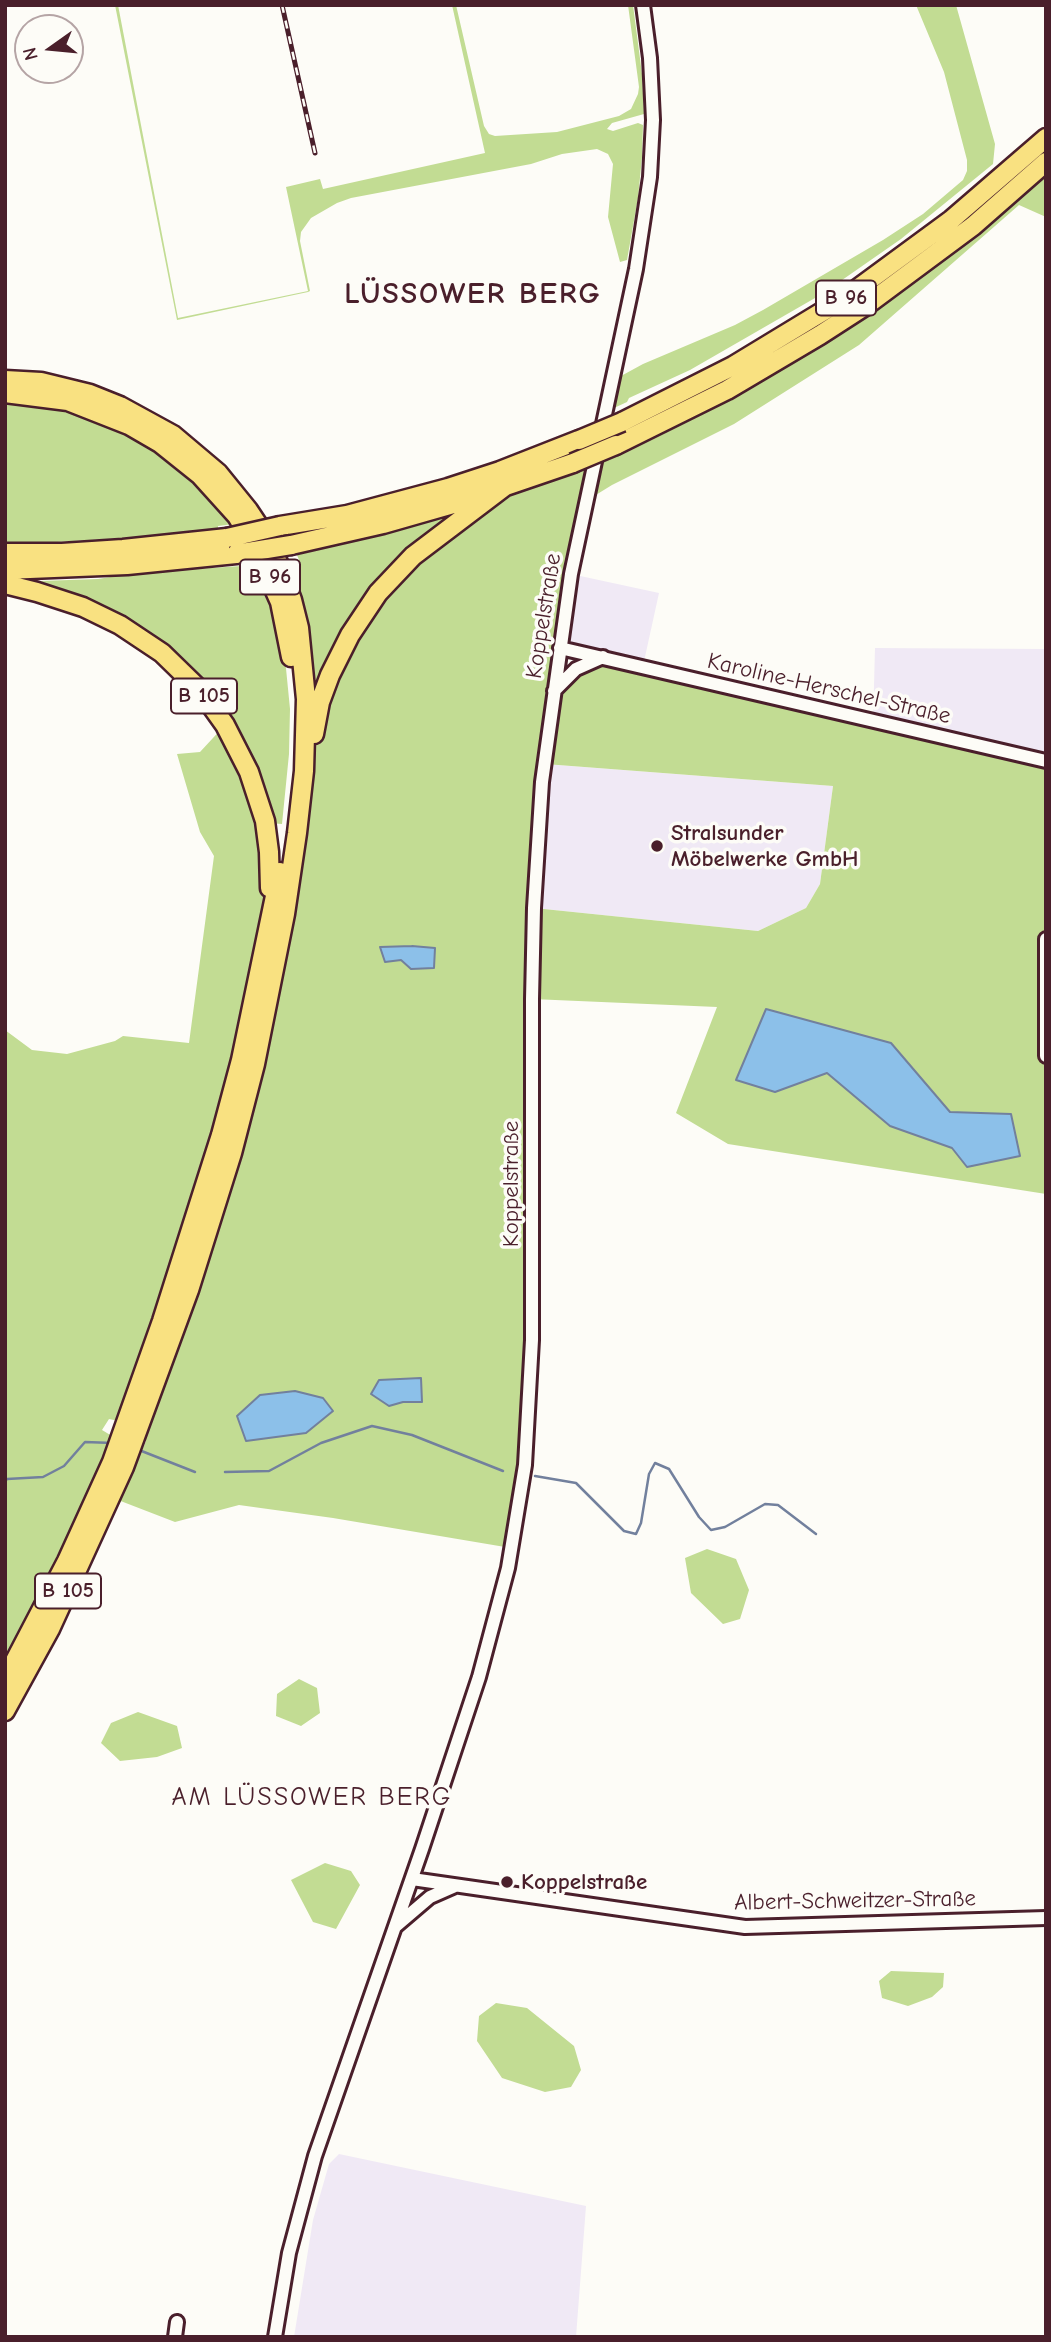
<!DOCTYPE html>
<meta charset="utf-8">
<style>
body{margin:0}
#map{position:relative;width:1051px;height:2342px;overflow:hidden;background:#fdfcf7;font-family:"Comic Neue",sans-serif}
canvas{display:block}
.frame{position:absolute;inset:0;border:7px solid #4a1f2b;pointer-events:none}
.north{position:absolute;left:14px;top:14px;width:70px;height:70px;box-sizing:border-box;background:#fdfcf7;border:2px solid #b5a4a5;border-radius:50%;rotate:255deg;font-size:19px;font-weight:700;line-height:28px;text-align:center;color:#4a1f2b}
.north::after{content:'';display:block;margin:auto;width:24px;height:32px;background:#4a1f2b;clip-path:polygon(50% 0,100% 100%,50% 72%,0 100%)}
</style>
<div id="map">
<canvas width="1051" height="2342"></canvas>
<div class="frame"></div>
<div class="north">N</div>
</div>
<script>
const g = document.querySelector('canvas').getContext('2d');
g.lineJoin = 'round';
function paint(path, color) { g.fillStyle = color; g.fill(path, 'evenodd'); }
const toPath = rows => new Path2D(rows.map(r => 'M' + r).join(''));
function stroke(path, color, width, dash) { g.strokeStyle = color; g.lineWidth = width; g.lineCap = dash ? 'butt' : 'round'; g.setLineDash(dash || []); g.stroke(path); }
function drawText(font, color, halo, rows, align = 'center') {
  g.font = font + ' "Comic Neue",sans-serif'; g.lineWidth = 7; g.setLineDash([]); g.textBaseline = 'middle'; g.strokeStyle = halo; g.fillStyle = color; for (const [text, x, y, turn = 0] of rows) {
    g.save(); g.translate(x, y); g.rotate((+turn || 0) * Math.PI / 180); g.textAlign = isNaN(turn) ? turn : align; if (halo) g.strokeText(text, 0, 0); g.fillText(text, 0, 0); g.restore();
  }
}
paint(toPath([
 [571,574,659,593,643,666,560,648],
 [875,648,1046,649,1046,761,873,723],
 [544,764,833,786,820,884,806,908,758,931,534,908],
 [339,2154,586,2206,576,2337,294,2337,313,2220,329,2164]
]), '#f0e9f5');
paint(toPath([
 [115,5,118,5,178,318,308,291,286,187,320,179,323,189,485,153,452,5,456,5,484,126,489,134,495,136,557,132,619,116,631,109,638,94,639,87,628,5,633,5,642,74,644,114,612,123,607,129,613,131,638,123,643,125,642,157,638,198,627,260,620,262,608,217,613,164,608,154,597,149,562,154,531,164,351,198,337,203,311,218,301,232,300,241,310,291,308,292,177,320],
 [916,5,956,5,995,144,993,164,901,239,822,294,690,370,629,398,627,402,614,408,621,376,643,364,735,325,763,310,883,240,923,214,963,180,967,171,967,160,944,72],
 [1046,162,1046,217,1019,205,859,345,734,424,612,485,586,501,554,689,603,657,1046,761,1046,1194,728,1144,676,1113,717,1007,532,999,532,1340,511,1548,333,1518,239,1505,175,1522,118,1500,129,1474,132,1474,146,1441,140,1429,189,1290,315,725,378,593,504,487,541,477,820,335],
 [545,764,833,786,820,884,806,908,758,931,534,908],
 [891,1043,950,1112,1011,1114,967,1167,952,1148,890,1125,827,1073],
 [5,396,91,413,179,462,234,524,218,526,218,528,125,538,57,542,5,542],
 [451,516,452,519,414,548,313,711,280,563,299,560,297,555],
 [241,566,242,569,260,567,283,638,290,709,289,754,282,824,268,823,256,780,167,653,11,582,98,579,135,573],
 [225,725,249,772,271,913,241,1060,119,1421,109,1419,102,1430,112,1436,82,1511,28,1624,5,1665,5,1030,32,1050,67,1054,115,1041,123,1036,189,1043,214,856,200,832,177,754,200,752],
 [707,1549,736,1559,749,1590,740,1619,723,1624,691,1593,685,1558],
 [299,1679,317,1688,320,1713,301,1726,276,1716,277,1694],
 [138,1712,177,1726,182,1748,157,1757,120,1761,101,1743,111,1723],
 [325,1863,351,1871,360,1885,336,1929,313,1922,291,1880],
 [891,1971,944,1973,943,1987,932,1997,908,2006,882,1998,879,1981],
 [496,2003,527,2008,574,2046,581,2070,571,2087,545,2092,502,2078,477,2041,479,2016]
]), '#c2dc93');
const water = toPath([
 [412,946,435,948,434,968,411,969,401,960,385,962,380,947,412,946],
 [766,1009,891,1043,950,1112,1011,1114,1020,1156,967,1167,952,1148,890,1126,827,1073,775,1092,736,1080,766,1009],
 [421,1378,422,1402,403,1402,389,1406,371,1394,379,1380,421,1378],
 [295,1391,323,1398,333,1411,306,1433,246,1441,237,1416,260,1395,295,1391]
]);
paint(water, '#8cc0e9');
stroke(water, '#72809d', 2);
stroke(toPath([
 [139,1450,195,1472],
 [225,1472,269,1471,321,1443,372,1426,412,1435,503,1471],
 [535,1476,576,1483,624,1531,636,1534,641,1523,649,1474,655,1463,669,1469,699,1517,711,1530,725,1527,765,1504,778,1505,816,1534],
 [5,1481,7,1479,43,1477,64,1466,85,1442,113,1443]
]), '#72809d', 2.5);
const minor = toPath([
 [560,648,1046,761],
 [554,691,576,669,603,657],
 [1046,939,1046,1056],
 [412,1879,745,1927,1046,1918],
 [396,1926,430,1897,455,1886],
 [175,2337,177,2322],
 [275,2337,289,2253,315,2156,422,1849,479,1677,508,1568,525,1465,532,1340,532,999,534,908,542,782,571,574,636,269,650,177,653,120,650,58,643,5]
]);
const highway = toPath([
 [5,380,41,382,90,394,120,406,173,435,218,473,248,510,268,540,279,565,292,600,299,628,306,699,304,771,297,833,285,914,255,1064,232,1153,189,1290,124,1467,50,1629,5,1711],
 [5,393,68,401,129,425,160,443,200,475,237,516,254,544,280,602,291,657],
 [622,422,733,366,845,298,951,220,1046,138],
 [616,445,727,390,820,335,868,304,973,226,1046,162],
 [280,526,347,515,448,488,500,471,579,440],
 [291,545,383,524,453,504,573,463],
 [5,553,62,553,123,549,227,538],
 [5,570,127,565,236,554],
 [5,584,37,592,83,607,120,625,162,653,200,690,225,725,249,772,265,821,269,852,270,888],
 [314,734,320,702,330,675,350,635,378,593,413,556,504,487],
 [5,1680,67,1561,112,1462,162,1321,221,1135,241,1060,280,872]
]);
stroke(minor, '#4a1f2b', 18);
stroke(highway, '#4a1f2b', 23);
stroke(minor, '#fdfcf7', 12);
stroke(highway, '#f9e181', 18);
const rail = toPath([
 [282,5,315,153]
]);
stroke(rail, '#4a1f2b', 5);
stroke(rail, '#fdfcf7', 2.5, [8]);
const highwayBridge = toPath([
 [579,440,622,422],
 [573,463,616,445],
 [227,538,280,526],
 [236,554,291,545]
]);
stroke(highwayBridge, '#4a1f2b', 23, []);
stroke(highwayBridge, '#f9e181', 18);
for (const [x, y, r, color] of [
 [657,846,7,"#4a1f2b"],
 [507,1882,7,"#4a1f2b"]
]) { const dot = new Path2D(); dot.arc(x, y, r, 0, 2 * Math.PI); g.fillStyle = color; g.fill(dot); stroke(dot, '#fdfcf7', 2.5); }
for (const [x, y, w] of [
 [846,298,60],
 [270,577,60],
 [204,696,66],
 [68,1591,66]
]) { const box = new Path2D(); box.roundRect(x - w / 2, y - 17.5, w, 35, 5); g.fillStyle = '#fdfcf7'; g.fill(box); stroke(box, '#4a1f2b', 2); }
drawText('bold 21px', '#4a1f2b', null, [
 ["B 96",846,298],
 ["B 96",270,577],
 ["B 105",204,696],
 ["B 105",68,1591]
]);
drawText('23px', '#4a1f2b', '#fdfcf7', [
 ["Koppelstraße",544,616,-81],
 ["Karoline-Herschel-Straße",829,689,13],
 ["Koppelstraße",511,1184,-90],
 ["Albert-Schweitzer-Straße",855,1901,-1]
]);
drawText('bold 23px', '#4a1f2b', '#fdfcf7', [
 ["Stralsunder",671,833],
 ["Möbelwerke GmbH",671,859],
 ["Koppelstraße",521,1882]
], 'left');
g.letterSpacing = '2px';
drawText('26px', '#4a1f2b', '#fdfcf7', [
 ["AM LÜSSOWER BERG",312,1798]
]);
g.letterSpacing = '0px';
g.letterSpacing = '2px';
drawText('bold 30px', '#4a1f2b', '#fdfcf7', [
 ["LÜSSOWER BERG",473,295]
]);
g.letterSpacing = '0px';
</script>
